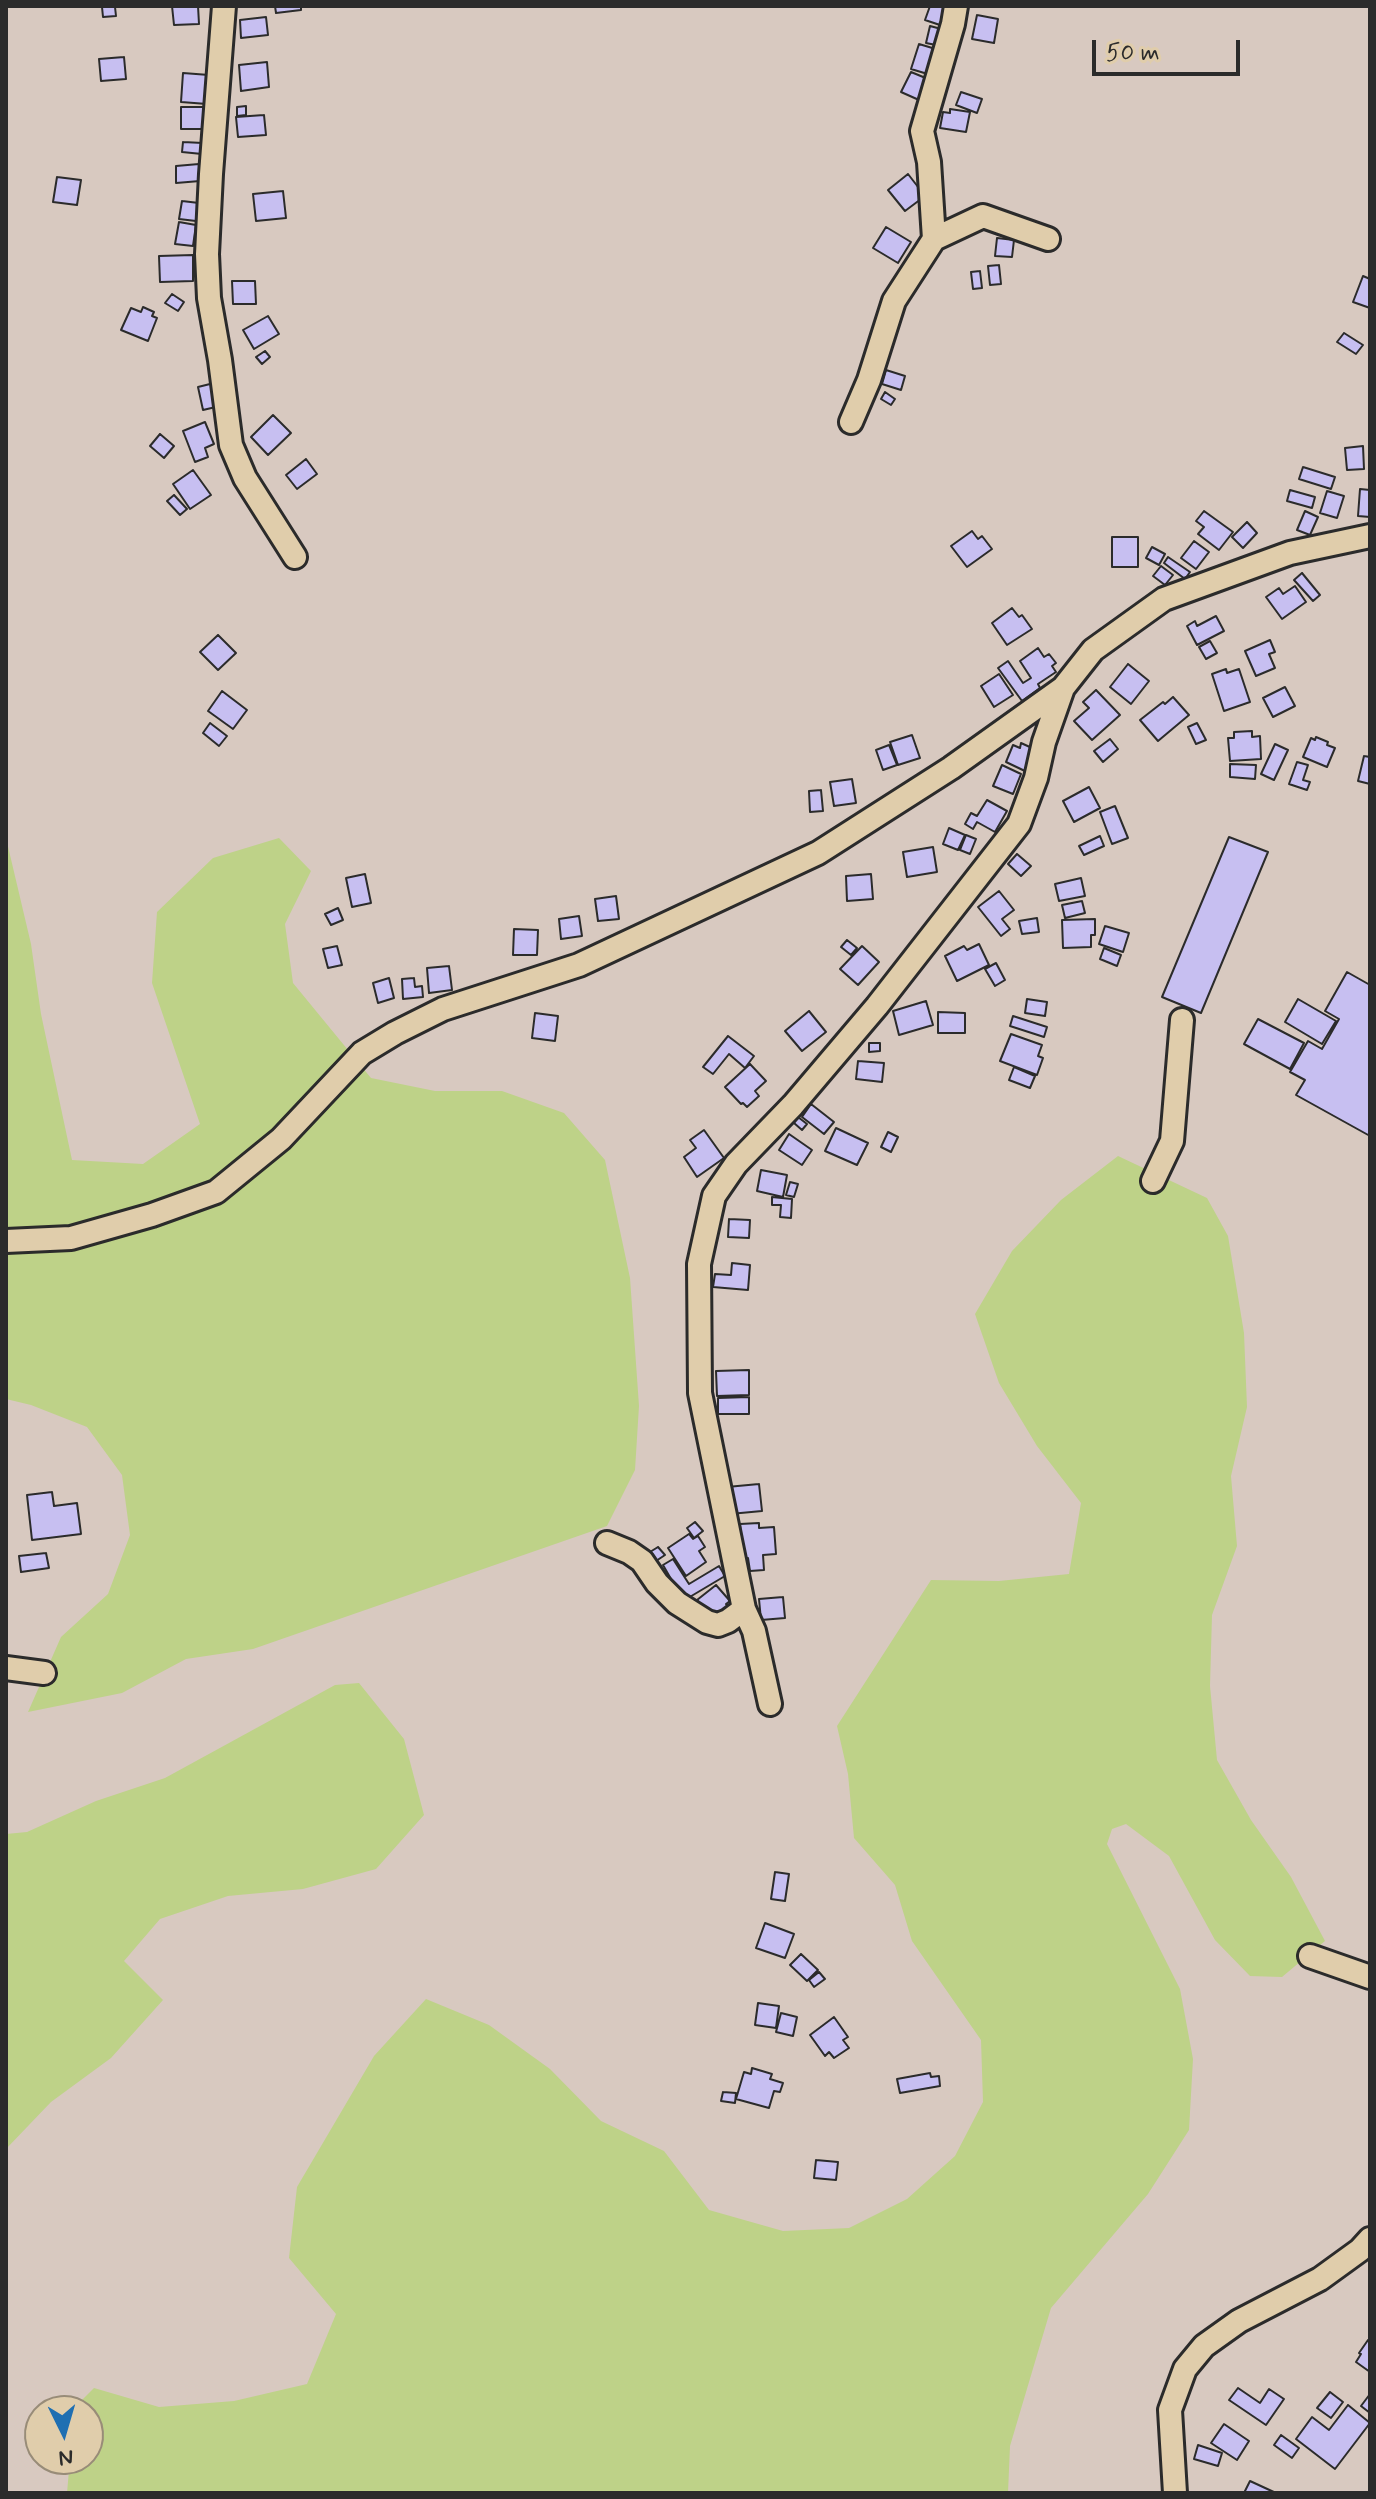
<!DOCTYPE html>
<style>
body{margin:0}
#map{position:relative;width:1376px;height:2499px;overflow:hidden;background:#d8c9c0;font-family:Mynerve,sans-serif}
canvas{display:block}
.frame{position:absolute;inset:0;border:8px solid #2b2b2b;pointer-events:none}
.north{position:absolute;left:24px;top:2395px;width:80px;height:80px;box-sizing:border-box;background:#e0cdab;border:2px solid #988c78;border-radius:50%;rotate:175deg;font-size:22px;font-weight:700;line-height:32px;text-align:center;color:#2b2b2b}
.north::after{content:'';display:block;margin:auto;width:28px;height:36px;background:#1f6fb2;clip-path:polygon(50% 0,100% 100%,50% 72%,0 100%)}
.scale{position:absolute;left:1092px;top:40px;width:148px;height:36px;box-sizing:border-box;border:4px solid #2b2b2b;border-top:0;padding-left:10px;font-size:24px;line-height:28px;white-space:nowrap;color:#2b2b2b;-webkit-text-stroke:6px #e0cdab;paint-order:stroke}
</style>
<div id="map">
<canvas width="1376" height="2499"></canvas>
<div class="frame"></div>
<div class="north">N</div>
<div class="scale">50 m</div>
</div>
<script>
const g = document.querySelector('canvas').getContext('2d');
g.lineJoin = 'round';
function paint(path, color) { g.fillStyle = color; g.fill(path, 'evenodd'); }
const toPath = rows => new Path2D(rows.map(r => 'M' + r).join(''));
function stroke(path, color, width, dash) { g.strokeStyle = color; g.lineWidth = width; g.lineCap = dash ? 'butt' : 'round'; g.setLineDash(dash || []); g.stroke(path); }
paint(toPath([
 [6,838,31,944,41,1014,72,1160,143,1164,200,1124,152,983,157,912,213,858,279,838,311,871,285,924,293,983,371,1078,435,1091,502,1091,564,1113,605,1160,630,1278,639,1406,635,1470,607,1526,253,1649,186,1659,122,1693,28,1712,61,1637,108,1594,130,1535,122,1475,87,1427,31,1405,6,1399],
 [1118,1156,1207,1198,1228,1236,1244,1333,1247,1407,1231,1476,1237,1546,1212,1615,1210,1686,1217,1760,1251,1820,1291,1877,1325,1941,1282,1977,1250,1976,1215,1940,1169,1856,1126,1824,1112,1829,1107,1844,1180,1989,1193,2059,1189,2130,1148,2194,1051,2308,1010,2446,1008,2493,67,2493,70,2459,88,2459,88,2411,71,2411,94,2388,159,2407,234,2401,307,2384,336,2314,289,2258,297,2187,374,2056,426,1999,489,2025,550,2069,601,2121,664,2151,709,2210,783,2231,849,2228,907,2199,955,2156,983,2102,981,2040,912,1941,895,1885,854,1838,848,1774,837,1726,931,1580,999,1581,1069,1574,1081,1503,1037,1446,999,1383,975,1314,1012,1251,1061,1200],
 [359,1683,404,1739,424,1815,376,1869,303,1889,228,1896,160,1919,124,1961,163,2000,111,2058,51,2102,6,2149,6,1834,27,1832,96,1801,165,1778,335,1685]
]), '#bed288');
const building = toPath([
 [172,6,198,6,199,24,174,25,172,6],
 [275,6,301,6,301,10,276,13,275,6],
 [930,6,951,6,943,26,925,20,930,6],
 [102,7,115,7,116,16,103,17,102,7],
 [977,15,998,19,994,43,972,39,977,15],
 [266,17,268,35,241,38,240,20,266,17],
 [930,26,945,30,941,46,926,43,930,26],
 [919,44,939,50,931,75,911,69,919,44],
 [124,57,126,79,101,81,99,59,124,57],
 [267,62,269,87,241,91,239,65,267,62],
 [911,72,928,79,919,100,901,92,911,72],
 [183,73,209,75,207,104,181,102,183,73],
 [961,92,982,99,977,113,956,105,961,92],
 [246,106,246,115,237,116,237,107,246,106],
 [181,107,205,107,205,129,181,129,181,107],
 [950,109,970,112,966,132,940,128,943,112,950,113,950,109],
 [264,115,266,135,238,137,236,117,264,115],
 [183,142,203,143,202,154,182,152,183,142],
 [199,164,200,181,176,183,176,166,199,164],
 [908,174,925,196,905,211,888,190,908,174],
 [57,177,81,180,77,205,53,202,57,177],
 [283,191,286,218,256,221,253,194,283,191],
 [182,201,199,203,196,221,179,219,182,201],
 [179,222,196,225,193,246,175,244,179,222],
 [886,227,911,242,898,263,873,248,886,227],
 [997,238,1014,240,1012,257,995,256,997,238],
 [193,255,193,281,160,282,159,256,193,255],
 [999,265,1001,284,990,285,988,266,999,265],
 [980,271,982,288,973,289,971,272,980,271],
 [1363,276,1370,279,1370,308,1353,302,1363,276],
 [232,281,255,281,256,304,233,304,232,281],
 [172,294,184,302,178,311,165,303,172,294],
 [143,307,154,312,152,316,157,318,148,341,121,330,131,308,141,312,143,307],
 [268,316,279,334,254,349,243,330,268,316],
 [1344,333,1363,345,1356,354,1337,342,1344,333],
 [265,351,270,357,262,364,256,357,265,351],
 [886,370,905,376,901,390,882,384,886,370],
 [214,383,220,406,203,410,198,387,214,383],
 [885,392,895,399,891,405,881,399,885,392],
 [273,415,291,433,268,455,251,437,273,415],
 [205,422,214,444,205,448,208,457,195,462,183,431,205,422],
 [160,434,174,446,164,458,150,446,160,434],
 [1363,446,1364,469,1347,470,1345,448,1363,446],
 [306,459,317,474,297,489,286,475,306,459],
 [1303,467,1335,477,1331,489,1299,479,1303,467],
 [193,470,211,495,190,509,173,484,193,470],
 [1360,489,1370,490,1370,517,1358,516,1360,489],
 [1290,490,1315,497,1312,508,1287,501,1290,490],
 [1327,491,1344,496,1337,518,1320,513,1327,491],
 [174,495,187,509,180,515,167,501,174,495],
 [1204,511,1233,532,1219,550,1198,534,1204,527,1196,521,1204,511],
 [1305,511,1318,517,1310,535,1297,530,1305,511],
 [1247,522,1257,533,1243,548,1232,537,1247,522],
 [972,531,978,539,982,536,992,549,967,567,951,546,972,531],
 [1112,537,1138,537,1138,567,1112,567,1112,537],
 [1194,541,1209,552,1196,569,1181,558,1194,541],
 [1152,547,1165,554,1159,565,1146,558,1152,547],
 [1168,557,1190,572,1185,579,1164,563,1168,557],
 [1161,566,1173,575,1165,585,1153,576,1161,566],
 [1302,573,1320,595,1313,601,1294,580,1302,573],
 [1295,586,1306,602,1282,619,1266,597,1279,588,1283,594,1295,586],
 [1012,608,1019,617,1022,615,1032,629,1007,645,992,623,1012,608],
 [1216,616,1224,631,1197,645,1187,626,1195,621,1197,626,1216,616],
 [218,635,236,653,218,670,200,652,218,635],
 [1270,640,1275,652,1269,654,1275,668,1256,676,1245,651,1270,640],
 [1210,641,1217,653,1206,659,1199,647,1210,641],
 [1038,648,1044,657,1049,654,1056,663,1052,666,1056,672,1038,684,1040,688,1022,701,998,668,1008,661,1023,683,1031,678,1020,661,1038,648],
 [1128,664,1149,681,1131,704,1110,687,1128,664],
 [1226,669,1227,673,1239,669,1250,702,1224,711,1212,674,1226,669],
 [999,674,1013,695,994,707,981,686,999,674],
 [1285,687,1295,706,1273,717,1263,698,1285,687],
 [1096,690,1120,715,1092,740,1074,721,1089,708,1083,702,1096,690],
 [222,691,247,710,233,729,208,711,222,691],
 [1173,697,1189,715,1158,741,1140,720,1163,702,1165,704,1173,697],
 [210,723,227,736,219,746,203,733,210,723],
 [1197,723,1206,740,1196,744,1188,727,1197,723],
 [1252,731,1252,737,1260,736,1261,759,1230,761,1228,738,1234,738,1234,732,1252,731],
 [912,735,920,758,898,765,890,742,912,735],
 [1316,737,1328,742,1327,745,1335,748,1327,767,1303,757,1311,738,1315,740,1316,737],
 [1110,739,1118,749,1103,762,1094,751,1110,739],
 [1021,743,1032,748,1030,752,1035,755,1027,772,1006,762,1013,745,1020,748,1021,743],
 [1275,744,1288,750,1274,780,1261,774,1275,744],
 [889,745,897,765,883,770,876,750,889,745],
 [1364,756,1370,757,1370,784,1358,781,1364,756],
 [1297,762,1308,765,1303,780,1310,782,1307,790,1289,784,1297,762],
 [1230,764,1256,765,1255,779,1230,777,1230,764],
 [1002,765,1021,774,1013,794,993,786,1002,765],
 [852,779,856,803,834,806,830,782,852,779],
 [1089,787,1100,808,1074,822,1063,801,1089,787],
 [821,790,823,811,810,812,809,791,821,790],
 [987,800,1007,811,995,832,977,822,973,829,965,824,971,813,977,816,987,800],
 [1115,806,1128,838,1112,844,1100,812,1115,806],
 [949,828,965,835,958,850,943,844,949,828],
 [966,835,976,839,970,854,960,850,966,835],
 [1100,836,1104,846,1084,855,1079,846,1100,836],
 [1229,837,1268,852,1201,1013,1162,997,1229,837],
 [933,847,937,872,907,877,903,852,933,847],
 [1017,854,1031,866,1021,876,1008,864,1017,854],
 [365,874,371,903,352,907,346,878,365,874],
 [871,874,873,899,847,901,846,876,871,874],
 [1081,878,1085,896,1059,901,1055,884,1081,878],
 [999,891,1014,910,1002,919,1010,929,1001,936,978,907,999,891],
 [616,896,619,919,598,921,595,899,616,896],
 [1082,901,1085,913,1065,918,1062,905,1082,901],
 [338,908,343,920,331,925,325,914,338,908],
 [579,916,582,936,561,939,559,919,579,916],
 [1037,918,1039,932,1022,934,1019,921,1037,918],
 [1095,919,1095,935,1091,935,1091,947,1063,948,1062,920,1095,919],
 [1105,926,1129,933,1123,952,1099,944,1105,926],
 [514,929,538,930,537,955,513,955,514,929],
 [847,940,857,948,851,955,841,947,847,940],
 [979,944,989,965,957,981,945,956,964,946,967,950,979,944],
 [337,946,342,965,328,968,323,949,337,946],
 [862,946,879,962,858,985,840,969,862,946],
 [1104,948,1121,955,1117,966,1100,959,1104,948],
 [996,963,1005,980,995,986,985,969,996,963],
 [449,966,452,990,429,993,427,968,449,966],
 [1347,972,1370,985,1370,1136,1296,1095,1305,1080,1290,1072,1308,1041,1322,1049,1339,1019,1325,1011,1347,972],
 [389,978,394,998,378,1003,373,983,389,978],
 [414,978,415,987,422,986,423,997,403,999,402,979,414,978],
 [1027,999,1047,1002,1045,1016,1025,1013,1027,999],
 [1298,999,1336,1021,1322,1044,1285,1022,1298,999],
 [926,1001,933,1025,899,1035,893,1011,926,1001],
 [809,1011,826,1032,802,1051,785,1031,809,1011],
 [938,1012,965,1013,965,1033,938,1033,938,1012],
 [535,1013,558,1016,555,1041,532,1038,535,1013],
 [1013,1016,1047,1027,1044,1037,1010,1026,1013,1016],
 [1258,1019,1304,1043,1290,1069,1244,1044,1258,1019],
 [1011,1034,1042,1045,1038,1056,1043,1058,1037,1075,1000,1061,1011,1034],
 [728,1036,754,1056,745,1068,729,1054,713,1074,703,1067,728,1036],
 [869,1043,880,1043,880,1051,869,1052,869,1043],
 [858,1061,884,1063,882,1082,856,1079,858,1061],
 [750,1064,766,1081,755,1091,759,1096,747,1107,743,1103,741,1104,725,1087,750,1064],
 [1014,1067,1035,1076,1030,1088,1009,1080,1014,1067],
 [811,1104,834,1122,824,1134,802,1117,811,1104],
 [798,1117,807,1124,802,1130,794,1123,798,1117],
 [836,1128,868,1143,857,1165,825,1151,836,1128],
 [704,1130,724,1158,697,1177,684,1157,696,1148,690,1140,704,1130],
 [888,1132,898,1137,891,1152,881,1147,888,1132],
 [789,1134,812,1150,802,1165,779,1150,789,1134],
 [761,1170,787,1175,783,1197,757,1191,761,1170],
 [790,1182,798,1184,794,1197,786,1195,790,1182],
 [772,1197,792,1199,791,1218,780,1217,781,1205,772,1205,772,1197],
 [729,1219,750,1220,749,1238,728,1237,729,1219],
 [732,1263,750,1265,748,1290,713,1287,715,1274,731,1275,732,1263],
 [749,1370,749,1395,717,1396,716,1371,749,1370],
 [749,1397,749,1414,718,1414,718,1398,749,1397],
 [759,1484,762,1511,730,1514,727,1487,759,1484],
 [52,1492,54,1506,77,1503,81,1534,32,1540,27,1495,52,1492],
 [695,1522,703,1531,694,1538,687,1528,695,1522],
 [759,1523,759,1528,774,1527,776,1554,763,1555,764,1570,750,1571,748,1558,743,1558,740,1524,759,1523],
 [689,1534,693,1539,698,1536,705,1547,699,1551,706,1562,686,1576,668,1548,689,1534],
 [658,1547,665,1555,656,1561,650,1552,658,1547],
 [46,1553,49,1568,21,1572,19,1556,46,1553],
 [673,1559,689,1584,719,1566,725,1576,683,1601,663,1583,671,1579,663,1565,673,1559],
 [716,1585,730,1601,726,1604,731,1610,715,1622,697,1600,716,1585],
 [783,1597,785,1618,761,1620,759,1599,783,1597],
 [775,1872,789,1874,785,1901,771,1899,775,1872],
 [765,1923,794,1934,785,1958,756,1948,765,1923],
 [801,1954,818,1970,807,1981,790,1965,801,1954],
 [819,1972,825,1979,814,1987,809,1980,819,1972],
 [758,2003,779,2006,776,2028,755,2025,758,2003],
 [781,2013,797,2017,793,2036,776,2032,781,2013],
 [834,2017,848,2037,843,2040,849,2048,834,2058,829,2052,825,2056,810,2035,834,2017],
 [752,2068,772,2074,770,2079,783,2083,780,2092,774,2091,769,2108,736,2099,744,2072,751,2074,752,2068],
 [930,2073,931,2077,939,2076,940,2086,900,2093,897,2079,930,2073],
 [723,2092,736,2093,735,2103,721,2101,723,2092],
 [816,2160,838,2162,836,2180,814,2178,816,2160],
 [1368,2340,1370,2341,1370,2372,1356,2362,1361,2354,1359,2353,1368,2340],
 [1238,2388,1260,2403,1269,2389,1284,2399,1266,2425,1229,2400,1238,2388],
 [1330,2392,1343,2402,1331,2418,1317,2408,1330,2392],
 [1370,2394,1370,2413,1361,2406,1370,2394],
 [1348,2405,1370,2423,1335,2469,1296,2439,1312,2417,1329,2430,1348,2405],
 [1224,2424,1249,2441,1237,2460,1211,2443,1224,2424],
 [1281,2435,1299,2448,1292,2458,1274,2445,1281,2435],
 [1198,2445,1222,2453,1218,2466,1194,2459,1198,2445],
 [1250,2481,1276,2493,1244,2493,1250,2481]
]);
paint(building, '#c7bff1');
stroke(building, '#2b2b2b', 2);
const street = toPath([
 [224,6,211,174,207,254,209,298,220,360,231,445,245,478,295,557],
 [934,239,929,162,922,131,953,24,956,6],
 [851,422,869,380,894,301,934,239,983,216,1048,239],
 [1153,1181,1172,1141,1182,1020],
 [6,1241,71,1238,152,1215,216,1192,281,1139,362,1053,395,1033,443,1009,579,965,818,853,951,768,1063,688,1093,650,1164,599,1290,553,1370,536],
 [607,1543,629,1552,642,1561,657,1583,677,1603,707,1622,718,1625,728,1621,744,1609],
 [6,1668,44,1673],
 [770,1704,754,1631,744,1609,700,1393,699,1264,714,1196,736,1164,793,1105,877,1006,1019,824,1036,778,1044,742,1063,688],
 [1310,1956,1370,1977],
 [1175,2493,1170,2410,1185,2369,1204,2346,1239,2321,1320,2279,1360,2250,1370,2239]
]);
stroke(street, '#2b2b2b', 28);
stroke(street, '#e0cdab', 22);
</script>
